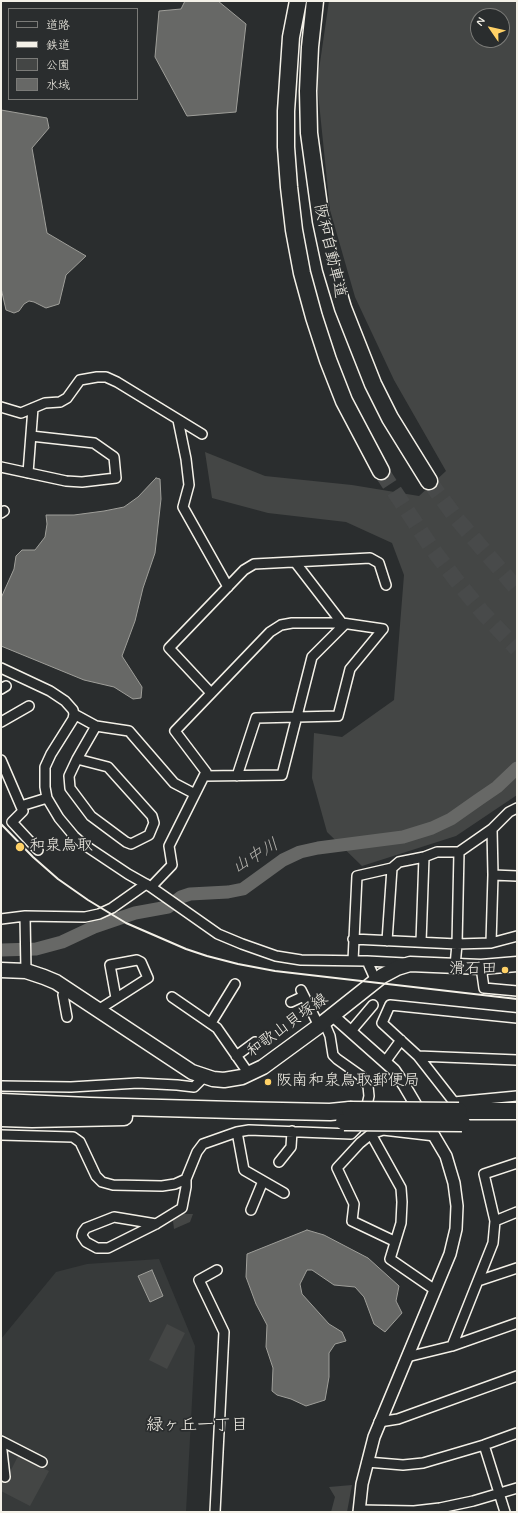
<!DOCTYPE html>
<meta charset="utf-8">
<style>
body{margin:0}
#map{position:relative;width:518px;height:1513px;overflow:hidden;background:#2a2d2e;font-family:Mynerve,"Klee One",sans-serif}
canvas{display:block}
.frame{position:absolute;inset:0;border:2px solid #f4f1e8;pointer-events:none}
.legend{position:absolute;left:8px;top:8px;width:130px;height:92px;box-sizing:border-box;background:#2a2d2e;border:1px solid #7b7b78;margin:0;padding:5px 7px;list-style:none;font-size:12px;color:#f4f1e8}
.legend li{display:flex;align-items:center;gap:8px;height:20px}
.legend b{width:20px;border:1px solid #7b7b78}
.north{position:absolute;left:470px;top:8px;width:40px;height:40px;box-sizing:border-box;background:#2a2d2e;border:1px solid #7b7b78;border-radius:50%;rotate:304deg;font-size:11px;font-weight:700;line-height:16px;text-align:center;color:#f4f1e8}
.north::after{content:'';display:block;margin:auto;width:14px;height:18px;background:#ffd166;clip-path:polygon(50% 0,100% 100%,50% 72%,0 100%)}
</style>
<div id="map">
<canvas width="518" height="1513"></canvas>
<div class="frame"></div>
<ul class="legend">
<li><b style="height:5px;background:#2a2d2e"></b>道路</li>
<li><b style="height:5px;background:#f4f1e8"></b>鉄道</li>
<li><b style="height:11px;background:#444645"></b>公園</li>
<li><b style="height:11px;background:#676866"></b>水域</li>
</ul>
<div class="north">N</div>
</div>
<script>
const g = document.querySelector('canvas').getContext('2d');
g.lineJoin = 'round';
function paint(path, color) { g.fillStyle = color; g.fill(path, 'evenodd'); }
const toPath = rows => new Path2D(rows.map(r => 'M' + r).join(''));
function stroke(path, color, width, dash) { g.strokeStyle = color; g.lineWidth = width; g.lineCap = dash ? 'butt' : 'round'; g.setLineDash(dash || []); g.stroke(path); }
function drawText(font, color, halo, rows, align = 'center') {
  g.font = font + ' Mynerve,"Klee One",sans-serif'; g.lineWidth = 3.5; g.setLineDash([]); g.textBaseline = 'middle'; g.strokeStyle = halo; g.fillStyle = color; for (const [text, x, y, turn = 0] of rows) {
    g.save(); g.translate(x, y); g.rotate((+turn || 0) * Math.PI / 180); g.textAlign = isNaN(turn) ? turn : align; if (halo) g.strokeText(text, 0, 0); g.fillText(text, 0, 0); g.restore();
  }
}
paint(toPath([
 [159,1259,195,1346,186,1512,1,1512,1,1479,5,1476,1,1449,1,1339,56,1272,87,1264]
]), '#373a3a');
paint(toPath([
 [329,1,517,1,517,795,456,836,362,866,327,832,312,778,314,733,342,737,394,700,404,575,392,543,346,522,268,513,212,498,205,452,265,476,352,485,419,496,446,471,394,380,355,297,330,210,317,83],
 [478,16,502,16,502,40,478,40],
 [179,1214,193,1214,190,1222,174,1229,173,1221,170,1219],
 [167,1324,185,1333,167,1369,149,1360],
 [18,1456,49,1471,30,1506,1,1491,1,1483,6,1480],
 [352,1485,347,1512,331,1512,335,1497,329,1487]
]), '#444645');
const water = toPath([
 [185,1,218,1,246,24,236,112,187,116,155,57,159,11,181,9,185,1],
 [1,110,47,118,49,128,32,148,47,233,86,256,66,275,59,304,46,308,34,302,29,301,24,304,19,311,14,313,6,310,1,288,1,110],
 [156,478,160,479,161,499,155,553,143,588,135,621,122,656,142,687,141,698,133,699,114,687,84,680,1,646,1,598,14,569,16,556,22,550,35,550,45,537,47,524,46,515,74,515,104,511,124,507,138,497,156,478],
 [307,1230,324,1235,368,1258,399,1286,396,1301,402,1313,385,1332,374,1324,364,1297,355,1287,334,1285,312,1270,307,1270,300,1284,302,1294,329,1324,342,1332,346,1341,335,1344,329,1353,329,1377,325,1400,306,1406,291,1399,277,1395,272,1391,273,1368,266,1347,267,1325,256,1304,246,1277,247,1254,307,1230],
 [152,1270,163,1296,150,1302,138,1276,152,1270]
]);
paint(water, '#676866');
stroke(water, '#9f9f9a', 1);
stroke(toPath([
 [1,950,36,949,62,942,94,927,135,913,168,907,181,897,190,894,228,892,243,889,283,860,300,852,318,848,403,837,432,828,451,819,478,800,497,787,517,768]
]), '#676866', 13);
stroke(toPath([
 [381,471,431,547,456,580,483,613,517,649],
 [429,481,457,519,517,589]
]), '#484a4a', 16, [16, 8]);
const minor = toPath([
 [1,407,21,413,45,403,60,402,67,398,80,380,97,377,106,377,117,382,202,434],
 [178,420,186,459,189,485,183,507,228,587],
 [1,467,66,481,82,482,116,478,114,457,94,443,31,436],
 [28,473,33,408],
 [1,513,4,511],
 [295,562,342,623],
 [1,668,50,691,65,701,73,710,74,714,73,719,51,754,45,767,45,787,47,798,59,818,74,836,83,844,128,874,151,887,218,934,242,944,276,956,301,960,367,961,405,963],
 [1,689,6,686],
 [211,693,169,648,244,570,254,564,370,558,379,563,386,585],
 [74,714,96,726,129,731,174,783,195,794],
 [1,722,29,706],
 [77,759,108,767,152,816,154,823,149,835,131,844,126,842,91,816,70,788,69,776,77,759,96,726],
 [1,760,23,811,12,822,38,850],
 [204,776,282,775,312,657,345,624],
 [21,806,47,798],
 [493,875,517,876],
 [151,887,172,865,169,846,206,772,175,731,270,632,281,625,292,623,342,623,383,629,350,669,338,716,256,718,237,776],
 [25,916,26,971],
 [1,919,25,916,85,917,99,914,112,908,146,884],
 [353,939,457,944,491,943,517,936],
 [387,941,392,868],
 [421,942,424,857],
 [491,943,493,875,492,829],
 [353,961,357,876,392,868,399,862,424,857,437,852,459,852],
 [367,961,376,981],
 [455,966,457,944,459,852,492,829,509,812,517,808],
 [481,967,484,988,517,991],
 [66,988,63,995,67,1017],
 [301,990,319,1026],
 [172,997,217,1028,249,1074],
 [291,1002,304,996],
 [98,1010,148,978,141,962,137,960,110,965,116,998],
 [517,1018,390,1005,382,1023,418,1056,454,1102,517,1096],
 [211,1023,235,984],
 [351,1031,373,1005],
 [236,1056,255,1042],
 [418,1056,517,1060],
 [385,1062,401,1040],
 [1,1086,71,1087,138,1083,177,1085,194,1087,204,1077],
 [237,1132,244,1170,284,1193],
 [371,1134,401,1188,402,1202,401,1223,390,1259,435,1290],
 [1,1135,73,1137,80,1142,96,1176,102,1182,113,1185,162,1186,175,1184,186,1179,197,1152,203,1144,237,1132,249,1130,351,1134,356,1129,367,1105,369,1096,368,1086,361,1076,337,1059,333,1055,330,1036,324,1022],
 [279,1162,291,1147,292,1131],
 [251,1210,263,1181],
 [495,1221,517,1212],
 [156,1224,114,1217,86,1228,83,1232,82,1236,86,1242,97,1248,108,1248,156,1224,182,1208,186,1187,186,1179],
 [394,1241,352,1221,354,1204,337,1168,360,1143,371,1134,383,1130,435,1136],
 [478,1281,517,1268],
 [452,1346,493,1243,495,1221,484,1174,517,1163],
 [407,1357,452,1346,517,1323],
 [379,1422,398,1419,517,1376],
 [1,1441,42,1462],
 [1,1442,5,1477],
 [484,1445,505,1512],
 [367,1462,403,1465,423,1463,484,1445,517,1433],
 [359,1510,414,1511,440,1508,473,1501,517,1488],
 [215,1512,224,1332,199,1280,217,1270]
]);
const tertiary = toPath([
 [332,1015,394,1070,404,1085,446,1156,454,1183,457,1206,456,1229,450,1254,374,1437,362,1484,359,1512]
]);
const primary = toPath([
 [1,970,26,971,44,977,56,982,192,1072,213,1079,224,1080,242,1077,263,1067,319,1026,382,976,397,968,410,964,481,967,517,964]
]);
const motorway = toPath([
 [298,1,291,37,286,111,286,147,289,187,294,230,302,273,314,317,328,360,344,401,381,471],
 [315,1,310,47,308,91,309,133,321,221,331,268,343,308,373,384,390,418,429,481],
 [1,1102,89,1106,234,1110,330,1112,350,1110],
 [459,1111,517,1111],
 [1,1118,32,1119,124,1117]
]);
stroke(minor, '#f4f1e8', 12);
stroke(tertiary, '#f4f1e8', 14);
stroke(primary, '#f4f1e8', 17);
stroke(motorway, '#f4f1e8', 19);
stroke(minor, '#2a2d2e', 9);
stroke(tertiary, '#2a2d2e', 11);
stroke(primary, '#2a2d2e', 14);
stroke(motorway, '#2a2d2e', 16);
stroke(toPath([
 [1,824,33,857,58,879,88,900,126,923,186,949,207,956,238,964,275,971,517,999]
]), '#f4f1e8', 2);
const motorwayBridge = toPath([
 [350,1110,459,1111],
 [344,1122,462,1123]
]);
stroke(motorwayBridge, '#f4f1e8', 19, []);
stroke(motorwayBridge, '#2a2d2e', 16);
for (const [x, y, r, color] of [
 [20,847,5,"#ffd166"],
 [505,970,4,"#ffd166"],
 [268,1082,4,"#ffd166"]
]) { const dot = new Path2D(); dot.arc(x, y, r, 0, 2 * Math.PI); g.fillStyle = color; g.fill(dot); stroke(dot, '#2a2d2e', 1.5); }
drawText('16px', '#f4f1e8', '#2a2d2e', [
 ["阪和自動車道",329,251,77],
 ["和歌山貝塚線",288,1026,-36]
]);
drawText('16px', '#f4f1e8', '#2a2d2e', [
 ["和泉鳥取",29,847],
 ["滑石田",497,970,"right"],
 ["阪南和泉鳥取郵便局",276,1082]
], 'left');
drawText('italic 17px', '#b5b3ae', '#2a2d2e', [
 ["山中川",256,857,-31]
]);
drawText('17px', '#f4f1e8', '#2a2d2e', [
 ["緑ヶ丘一丁目",197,1426]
]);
</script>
